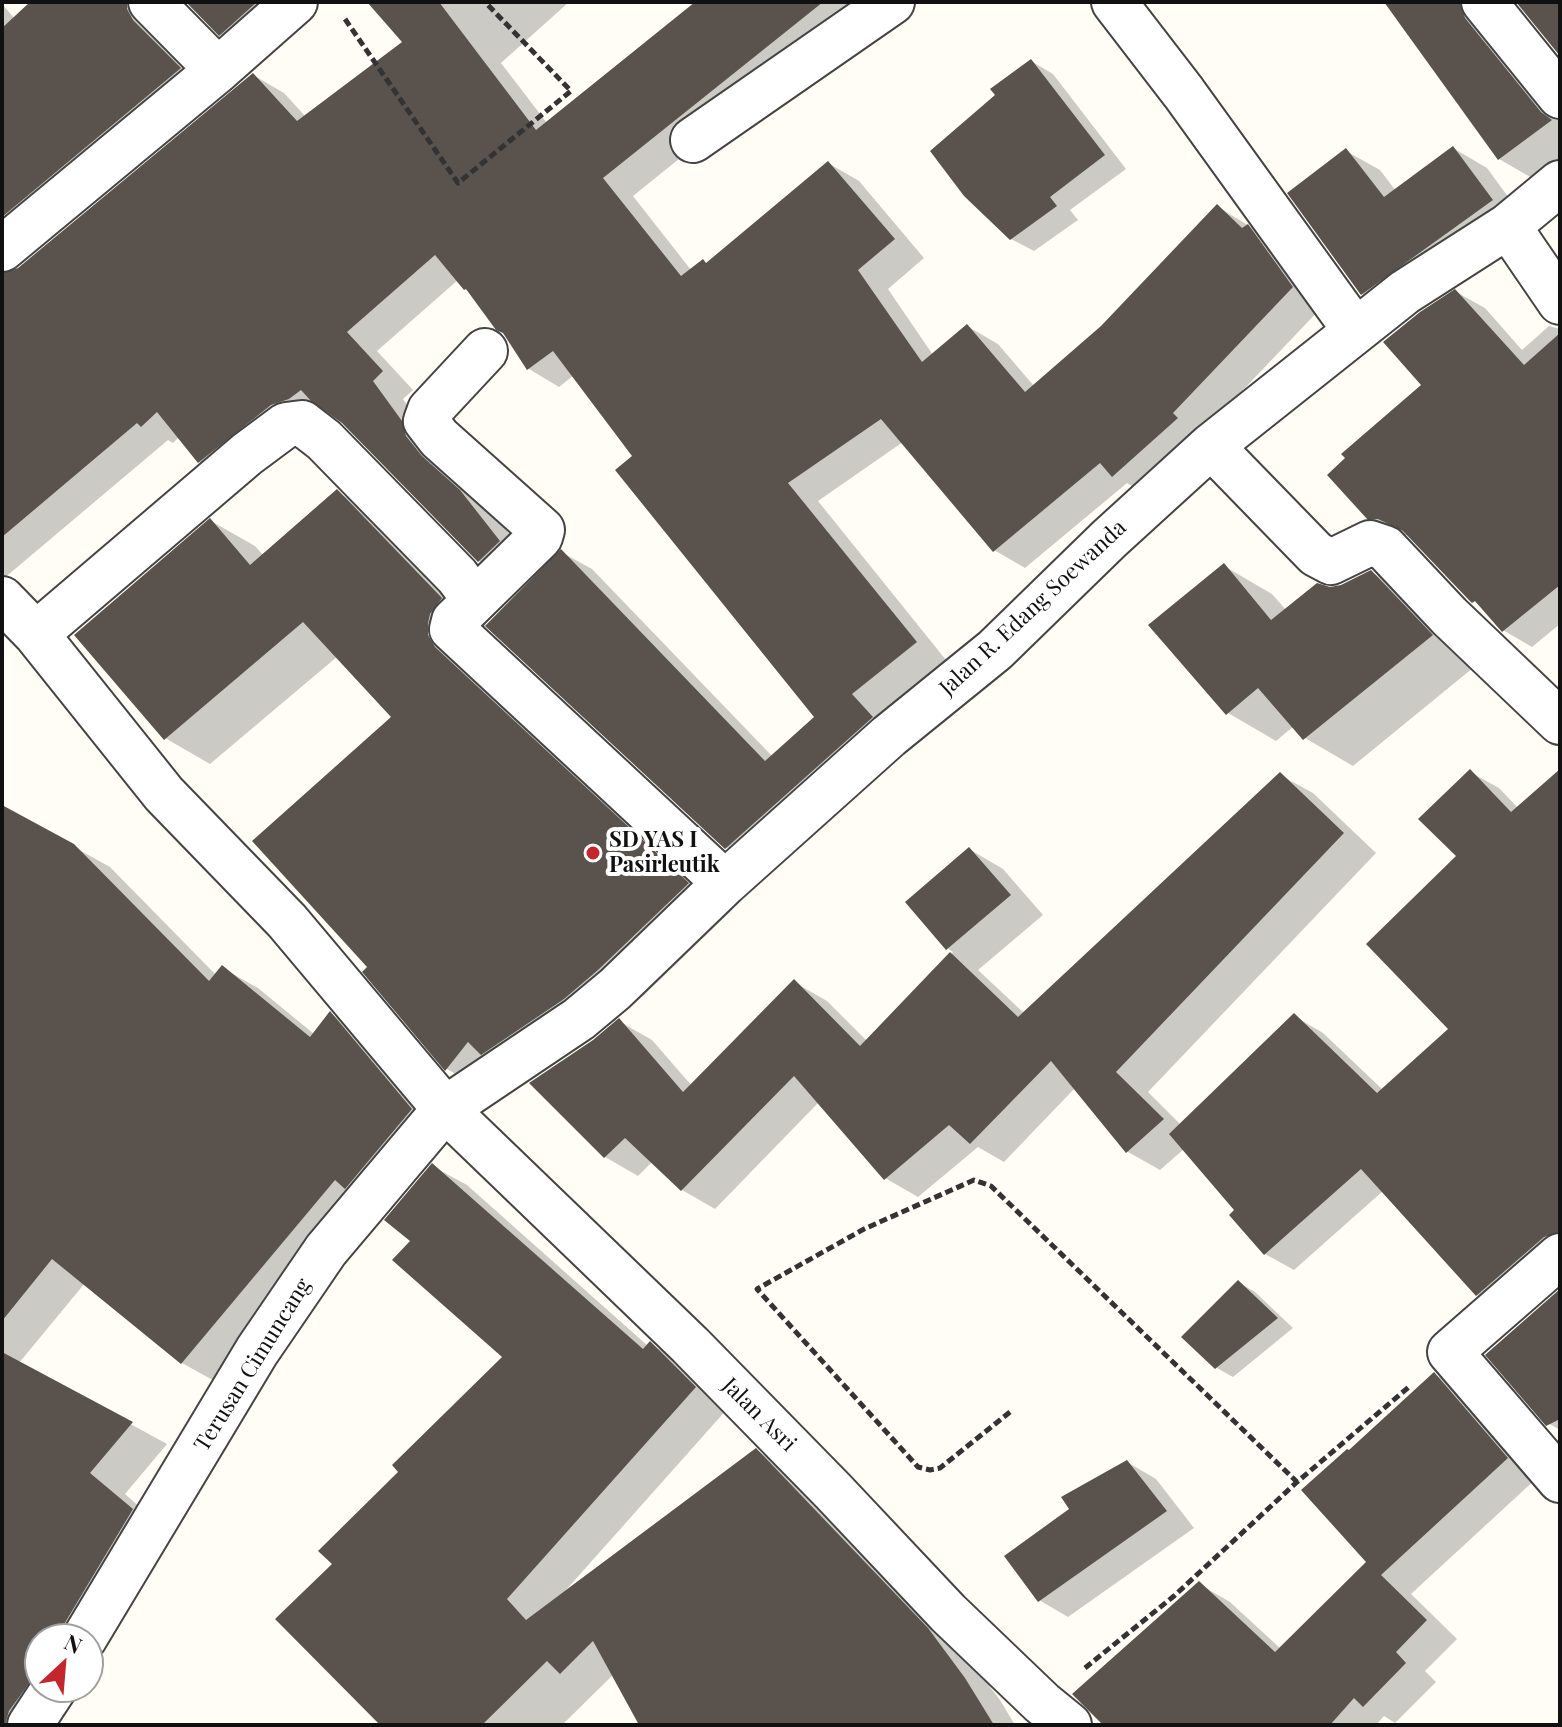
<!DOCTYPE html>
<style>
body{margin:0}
#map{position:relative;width:1562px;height:1727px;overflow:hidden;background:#fffdf5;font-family:"Playfair Display",serif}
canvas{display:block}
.frame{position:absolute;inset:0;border:4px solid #111;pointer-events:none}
.north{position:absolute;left:24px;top:1623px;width:80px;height:80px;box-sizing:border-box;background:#fff;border:2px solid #a0a0a0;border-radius:50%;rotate:26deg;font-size:22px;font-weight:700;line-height:32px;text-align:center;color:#111}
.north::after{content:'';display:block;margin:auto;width:28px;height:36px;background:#c4262e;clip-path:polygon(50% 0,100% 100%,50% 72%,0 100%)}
</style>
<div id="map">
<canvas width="1562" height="1727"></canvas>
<div class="frame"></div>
<div class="north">N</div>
</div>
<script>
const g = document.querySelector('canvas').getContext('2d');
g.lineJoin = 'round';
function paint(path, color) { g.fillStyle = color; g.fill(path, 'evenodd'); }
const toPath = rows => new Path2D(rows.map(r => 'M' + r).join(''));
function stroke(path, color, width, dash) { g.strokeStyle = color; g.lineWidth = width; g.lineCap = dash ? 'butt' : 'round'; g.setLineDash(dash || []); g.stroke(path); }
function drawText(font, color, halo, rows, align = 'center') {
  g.font = font + ' "Playfair Display",serif'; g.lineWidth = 8; g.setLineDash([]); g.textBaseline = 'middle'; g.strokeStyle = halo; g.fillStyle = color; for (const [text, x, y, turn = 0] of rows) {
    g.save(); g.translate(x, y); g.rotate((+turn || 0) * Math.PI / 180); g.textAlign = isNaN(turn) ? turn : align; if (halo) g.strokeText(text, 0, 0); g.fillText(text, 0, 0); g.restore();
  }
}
paint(toPath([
 [33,2,164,2,211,87,9,259,8,275,19,270,253,75,284,93,306,117,405,42,370,2,569,2,501,63,547,123,697,2,874,2,633,196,691,270,707,264,828,163,859,181,924,258,888,289,933,355,967,326,998,344,1034,386,1102,328,1218,207,1279,244,1323,306,1144,494,1127,483,1025,568,994,550,903,442,818,501,946,660,881,712,903,735,758,865,727,848,561,552,592,569,772,756,816,718,635,457,574,375,559,387,529,369,504,332,458,280,377,351,413,390,403,399,432,441,530,559,510,579,479,561,343,421,328,410,230,479,199,462,179,437,173,443,168,440,2,580,2,4,15,19],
 [189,2,308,2,251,52,220,34],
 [1386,2,1515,2,1507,5,1560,112,1560,166,1539,182,1499,159],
 [1031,61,1053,74,1126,169,1070,210,1078,220,1034,251,1011,239,998,95],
 [1453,148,1487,168,1525,220,1396,313,1362,294,1346,151,1380,170,1396,191],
 [1456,292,1485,308,1522,350,1549,326,1560,329,1560,624,1532,647,1503,630,1409,535,1399,535,1369,518,1424,385],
 [337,492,382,517,486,625,474,640,480,675,732,910,643,996,615,1019,652,1040,692,1086,794,982,827,1001,867,1041,953,952,947,948,969,849,1003,869,1043,915,978,970,1025,1014,1280,775,1313,793,1376,853,1148,1092,1181,1125,1294,1016,1323,1033,1383,1090,1451,1029,1459,856,1470,772,1499,788,1518,808,1560,771,1560,1264,1506,1311,1477,1295,1383,1191,1294,1270,1265,1254,1237,1211,1184,1149,1160,1170,1128,1152,1075,1088,1004,1162,978,1147,918,1197,885,1178,819,1102,715,1209,682,1190,653,1161,638,1176,605,1157,532,1083,594,1041,618,1022,616,1020,527,1079,491,1095,447,1069,365,972,369,966,394,717,338,656,210,764,165,738,211,521,255,546,264,556],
 [1224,566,1272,594,1286,610,1371,572,1420,600,1479,663,1353,766,1305,738,1294,726,1276,741,1228,713],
 [2,807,110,867,216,975,222,968,258,988,314,1034,331,1014,366,1035,447,1130,218,1383,182,1363,85,1283,19,1363,167,1444,125,1494,167,1531,98,1647,94,1661,101,1676,93,1672,88,1678,88,1639,40,1639,40,1687,79,1687,70,1693,49,1725,2,1725],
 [432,1166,467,1185,648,1346,650,1344,685,1363,729,1407,566,1590,756,1450,790,1470,962,1650,1000,1700,1015,1725,641,1725,614,1674,562,1725,383,1725,334,1564,401,1472,505,1357,412,1241],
 [1238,1282,1255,1292,1293,1328,1233,1377,1217,1368],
 [1560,1292,1560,1430,1546,1422],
 [1434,1374,1465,1392,1538,1477,1411,1594,1457,1639,1425,1671,1436,1682,1395,1723,1384,1716,1376,1725,1106,1725,1199,1584,1230,1602,1281,1649,1369,1562,1349,1452],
 [1127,1462,1156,1479,1194,1528,1068,1617,1039,1600,1071,1509]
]), '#0003');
paint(toPath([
 [30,2,127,2,127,9,133,20,181,68,2,217,2,28],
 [186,2,257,2,219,36],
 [367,2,439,2,536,130,695,2,823,2,603,178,681,276,703,259,706,263,828,161,895,239,858,270,922,362,967,324,1025,392,1101,326,1217,204,1242,228,1248,224,1293,287,1173,413,1178,418,1112,477,1100,463,993,552,881,419,788,483,917,642,852,694,873,717,725,849,485,626,561,549,765,761,814,717,615,470,632,456,553,351,527,370,503,333,496,330,466,289,464,290,435,255,347,332,383,371,373,381,402,421,406,436,422,456,460,490,500,541,478,562,342,423,311,401,301,390,289,399,271,405,198,463,157,412,141,427,137,423,2,537,2,273,18,268,253,73,297,121,402,42],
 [1384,2,1460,2,1465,18,1541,112,1552,120,1498,160],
 [1516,2,1560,2,1560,56],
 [1031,59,1105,155,1050,197,1057,206,1010,240,964,196,930,151,995,95,990,89],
 [1453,146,1493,200,1361,295,1287,193,1346,148,1384,197],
 [1455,289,1524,365,1560,333,1560,585,1502,632,1475,601,1472,603,1467,598,1403,531,1378,519,1368,520,1327,475,1345,458,1341,454,1421,385,1383,342,1420,312],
 [337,489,442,598,430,614,428,623,428,635,435,647,689,883,598,970,564,999,481,1055,468,1042,445,1071,362,972,367,967,252,841,391,717,303,622,164,740,74,635,210,518,250,565],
 [1224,563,1271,620,1317,583,1330,587,1341,585,1371,570,1433,635,1303,740,1258,688,1226,715,1148,625],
 [1470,769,1511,812,1560,769,1560,1232,1544,1237,1476,1296,1361,1169,1264,1255,1229,1215,1234,1210,1169,1134,1294,1013,1377,1093,1448,1029,1366,944,1456,856,1418,819],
 [1280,772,1344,833,1116,1072,1164,1119,1126,1153,1051,1061,970,1144,949,1125,884,1180,794,1076,681,1191,625,1138,604,1158,529,1083,593,1040,619,1018,683,1092,794,979,860,1046,950,952,1018,1017],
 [2,805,74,844,209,981,222,965,310,1037,330,1011,412,1109,345,1189,335,1180,181,1364,52,1259,2,1321],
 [969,847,1011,895,946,950,905,902],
 [432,1163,643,1349,650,1341,696,1387,507,1599,526,1620,756,1448,928,1628,965,1678,994,1725,639,1725,593,1641,560,1674,547,1661,482,1725,380,1725,275,1619,332,1564,318,1551,398,1472,392,1465,502,1357,392,1260,410,1241,384,1220],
 [1238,1280,1278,1318,1215,1369,1181,1337],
 [1560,1289,1560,1419,1546,1426,1485,1355],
 [2,1352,133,1422,90,1473,133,1509,63,1626,59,1639,40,1639,40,1668,9,1711,5,1725,2,1725],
 [1434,1372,1508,1458,1381,1575,1427,1620,1396,1652,1406,1663,1363,1707,1354,1698,1330,1725,1103,1725,1072,1694,1199,1581,1275,1652,1366,1562,1301,1490,1347,1449,1349,1450],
 [1127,1460,1167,1511,1038,1602,1004,1556,1069,1509,1061,1497]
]), '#5a524d');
const minor = toPath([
 [151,2,218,70],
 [1114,2,1184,93,1355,330],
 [1484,2,1560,96],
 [693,140,892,2],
 [1508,226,1560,302],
 [2,249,218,70,295,2],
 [485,351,430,410,426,421,439,438,542,530,540,537,454,621,452,629,725,883],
 [1211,446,1316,554,1331,562,1370,543,1385,548,1449,616,1560,722],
 [2,599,36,634,164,794,287,921,445,1109,690,1345,833,1491,948,1613,1042,1703,1069,1725],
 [36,634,247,454,286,425,302,423,324,440,457,576,474,599],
 [1560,1256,1450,1352,1560,1480],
 [84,1639,257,1351,326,1250,445,1109,579,1019,615,989,725,883,889,736,995,650,1109,539,1211,446,1405,292,1508,226,1560,183],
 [30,1725,55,1687]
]);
stroke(minor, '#444', 48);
stroke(toPath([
 [345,19,458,183,571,91,485,2],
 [1010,1412,940,1468,930,1470,918,1467,757,1289,864,1229,974,1180,991,1186,1297,1482],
 [1085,1668,1174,1596,1297,1482,1410,1386]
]), '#333', 5, [8, 4]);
stroke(minor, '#fff', 44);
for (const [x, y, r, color] of [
 [593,853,8,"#c4262e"]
]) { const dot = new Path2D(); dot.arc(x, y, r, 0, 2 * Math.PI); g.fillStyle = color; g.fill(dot); stroke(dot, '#fff', 3); }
drawText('22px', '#111', '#fff', [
 ["Jalan R. Edang Soewanda",1033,608,-43],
 ["Terusan Cimuncang",253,1365,-58],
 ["Jalan Asri",759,1415,45]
]);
drawText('bold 22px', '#111', '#fff', [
 ["SD YAS I",609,840],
 ["Pasirleutik",609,865]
], 'left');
</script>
